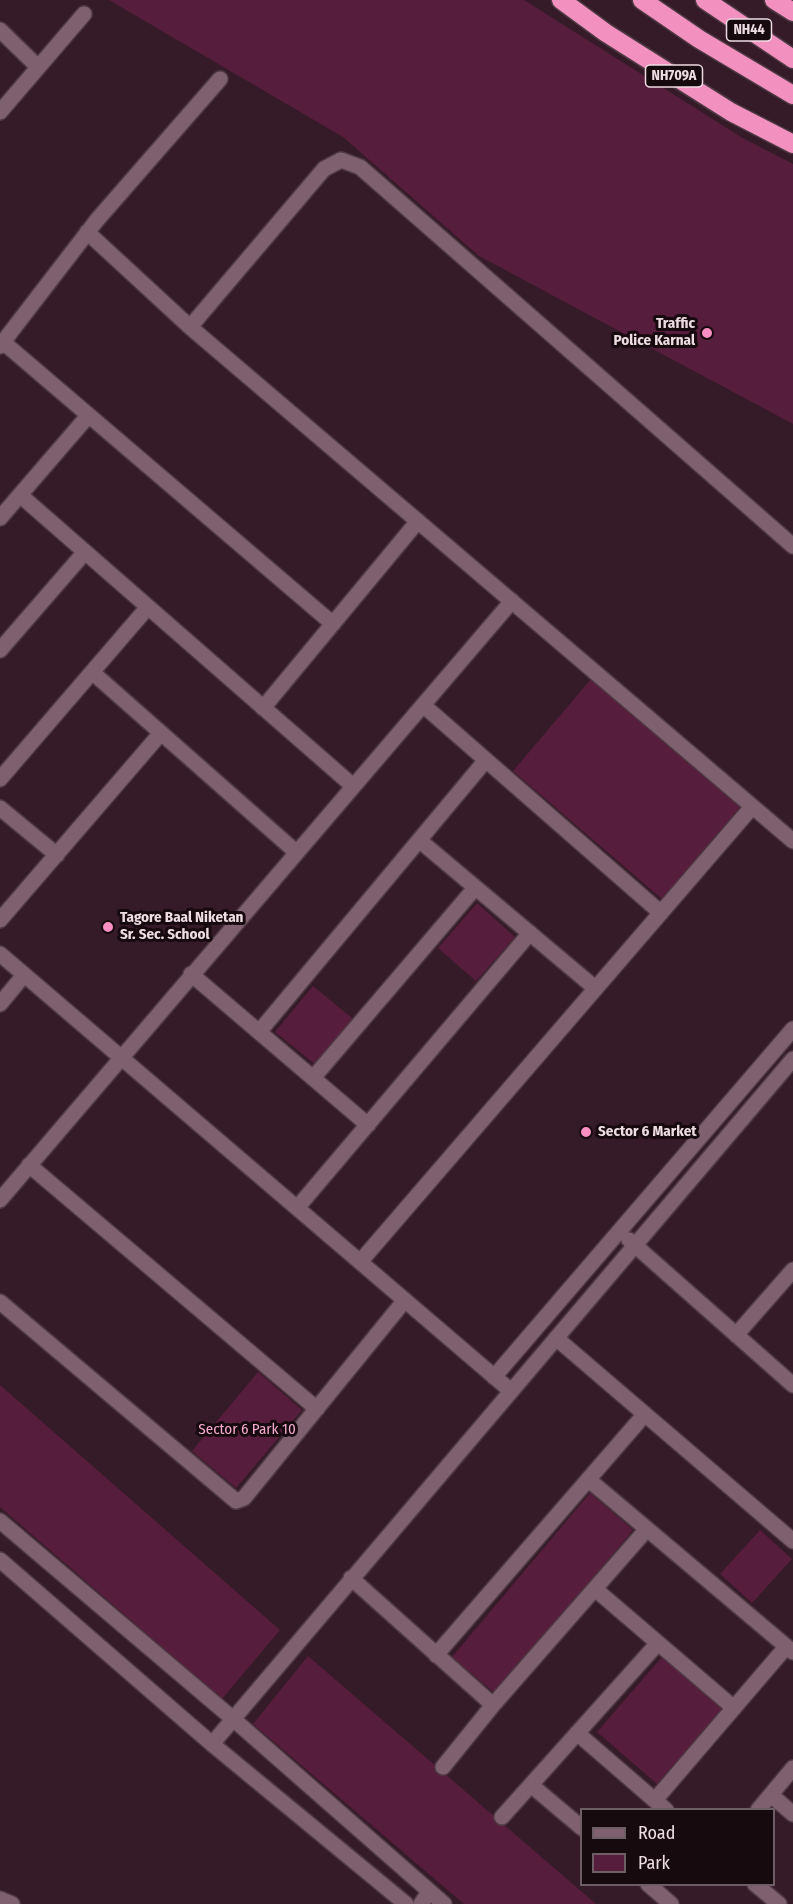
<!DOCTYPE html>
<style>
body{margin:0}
#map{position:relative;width:793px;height:1904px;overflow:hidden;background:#351b28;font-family:"Fira Sans Condensed",sans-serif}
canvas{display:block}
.legend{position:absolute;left:580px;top:1808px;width:195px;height:78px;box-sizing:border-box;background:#160a0f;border:2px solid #6c5e64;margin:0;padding:8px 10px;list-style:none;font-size:18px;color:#eedce3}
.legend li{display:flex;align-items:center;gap:12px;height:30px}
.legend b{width:30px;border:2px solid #6c5e64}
</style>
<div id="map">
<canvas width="793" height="1904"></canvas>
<ul class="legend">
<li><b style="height:8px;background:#7f606e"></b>Road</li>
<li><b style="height:16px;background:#571d3c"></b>Park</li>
</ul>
</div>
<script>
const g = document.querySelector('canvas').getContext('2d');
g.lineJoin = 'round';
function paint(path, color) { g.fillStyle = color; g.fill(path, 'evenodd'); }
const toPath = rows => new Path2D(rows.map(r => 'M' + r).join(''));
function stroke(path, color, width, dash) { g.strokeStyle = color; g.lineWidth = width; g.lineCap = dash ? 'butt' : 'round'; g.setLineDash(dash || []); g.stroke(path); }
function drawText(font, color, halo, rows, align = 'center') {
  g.font = font + ' "Fira Sans Condensed",sans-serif'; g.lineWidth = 6; g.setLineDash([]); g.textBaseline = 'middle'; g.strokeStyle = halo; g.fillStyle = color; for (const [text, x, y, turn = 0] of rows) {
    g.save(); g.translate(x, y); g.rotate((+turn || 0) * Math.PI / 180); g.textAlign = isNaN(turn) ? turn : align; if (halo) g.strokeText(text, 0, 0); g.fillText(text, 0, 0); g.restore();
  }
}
paint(toPath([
 [109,0,524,0,741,137,793,164,793,424,479,256,343,137],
 [591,679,740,807,662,899,513,771],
 [477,903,515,937,476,981,438,948],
 [313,986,353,1019,316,1065,275,1032],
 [258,1372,302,1410,236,1488,192,1451],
 [0,1385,280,1630,222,1699,0,1507],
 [590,1493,633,1530,496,1694,452,1657],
 [760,1530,792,1559,752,1603,720,1574],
 [308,1656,596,1904,464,1904,253,1724],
 [662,1657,722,1709,657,1784,597,1732]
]), '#571d3c');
const street = toPath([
 [0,30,38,67],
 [0,112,84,14],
 [87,232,190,327,793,841],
 [190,327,324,169,341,160,360,167,793,546],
 [3,342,333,624],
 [0,346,97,220,220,79],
 [20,495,353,786],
 [0,518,88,416],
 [0,650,85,552],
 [92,672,296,852],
 [423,705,661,913],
 [263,708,418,521],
 [0,779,148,607],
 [0,808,57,855],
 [419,840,595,988],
 [0,920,161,733],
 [0,954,511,1391],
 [191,974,368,1125],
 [0,1004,24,975],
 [259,1032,486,760],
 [313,1078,475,888],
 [29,1165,317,1409],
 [0,1200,512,601],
 [297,1208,530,933],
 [629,1240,793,1385],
 [360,1262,752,807],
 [0,1302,236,1501,244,1498,405,1300],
 [736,1335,793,1270],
 [556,1338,793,1541],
 [494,1377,793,1029],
 [589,1480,793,1652],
 [351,1578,493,1705],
 [595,1589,734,1708],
 [436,1655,645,1414],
 [577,1733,666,1810],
 [212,1744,793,1059],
 [443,1767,493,1705,647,1529],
 [531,1785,582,1828],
 [771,1795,793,1814],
 [655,1800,786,1647],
 [758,1810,793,1768],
 [502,1817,658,1643],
 [648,1884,671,1904],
 [755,1884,779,1904],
 [0,1899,12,1904],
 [421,1904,429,1892]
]);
const secondary = toPath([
 [0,1521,232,1718,444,1904],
 [0,1560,212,1744,406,1904]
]);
const highway = toPath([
 [561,0,606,33,731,112,793,144],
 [642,0,699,39,793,95],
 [705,0,793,59],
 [774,0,793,12]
]);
stroke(street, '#4e3943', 18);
stroke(secondary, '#4e3943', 18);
stroke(highway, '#4e3943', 21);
stroke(street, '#7f606e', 15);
stroke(secondary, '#7f606e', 15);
stroke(highway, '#f290bf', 18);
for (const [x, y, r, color] of [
 [707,333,6,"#fb8fc4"],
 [108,927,6,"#fb8fc4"],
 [586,1132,6,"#fb8fc4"]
]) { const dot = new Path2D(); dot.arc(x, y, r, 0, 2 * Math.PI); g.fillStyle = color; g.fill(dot); stroke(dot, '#160a0f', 2); }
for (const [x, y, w] of [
 [749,30,45],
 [674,76,57]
]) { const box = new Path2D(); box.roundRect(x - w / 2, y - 11, w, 22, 4.5); g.fillStyle = '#160a0f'; g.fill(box); stroke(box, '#eedce3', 1.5); }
drawText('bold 14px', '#eedce3', null, [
 ["NH44",749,30],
 ["NH709A",674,76]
]);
drawText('bold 15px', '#eedce3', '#160a0f', [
 ["Traffic",695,324,"right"],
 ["Police Karnal",695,341,"right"],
 ["Tagore Baal Niketan",120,918],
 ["Sr. Sec. School",120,935],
 ["Sector 6 Market",598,1132]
], 'left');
drawText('15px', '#f6aacd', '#160a0f', [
 ["Sector 6 Park 10",247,1430]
]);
</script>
